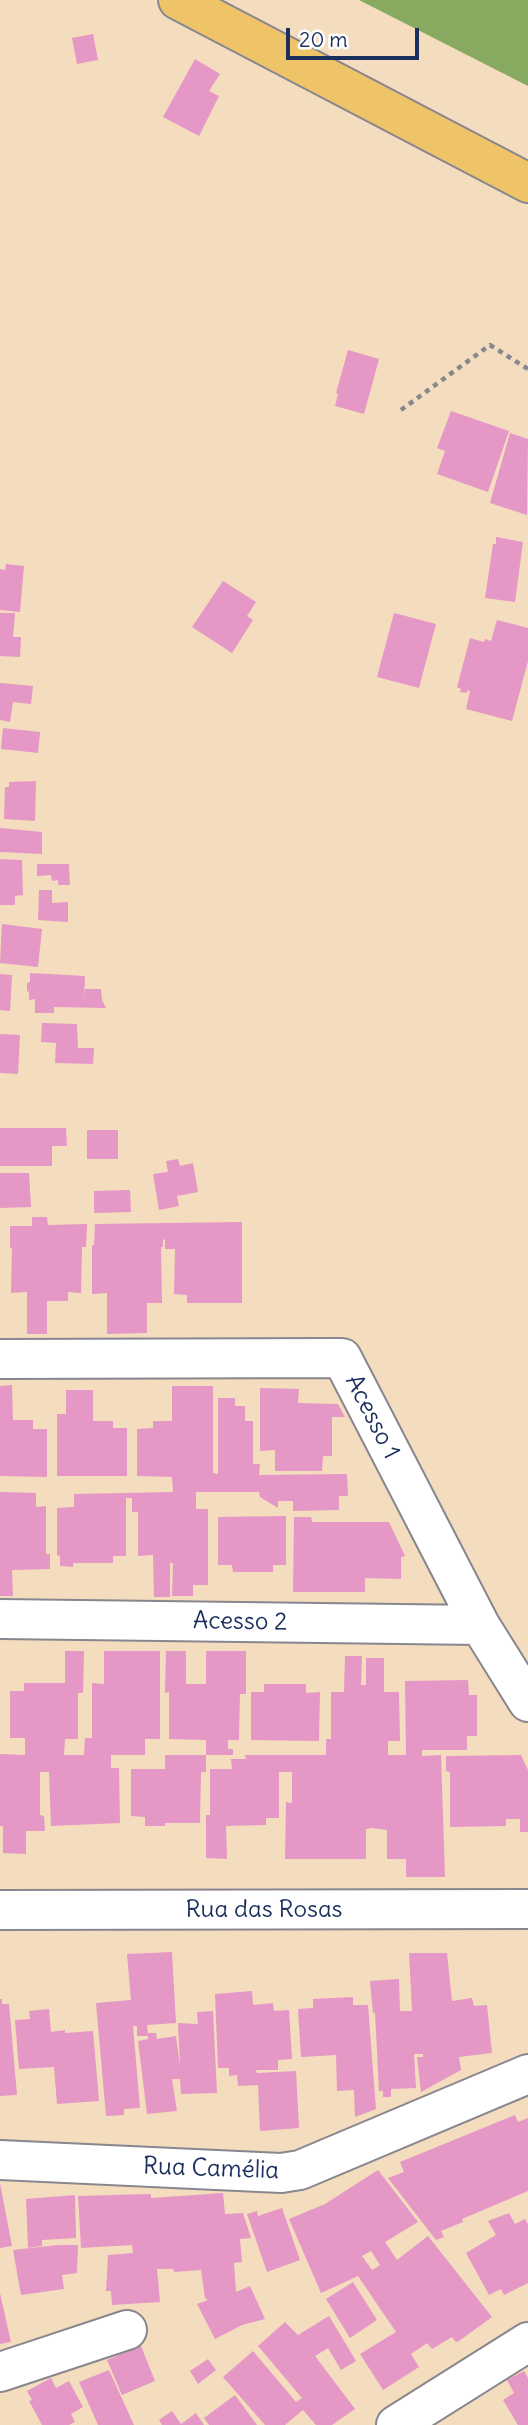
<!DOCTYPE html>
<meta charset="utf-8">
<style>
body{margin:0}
#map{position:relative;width:528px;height:2425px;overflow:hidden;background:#f4dcbe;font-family:Delius,sans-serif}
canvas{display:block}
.scale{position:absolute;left:286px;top:28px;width:133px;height:32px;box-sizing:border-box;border:4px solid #1b2f5e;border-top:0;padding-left:9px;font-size:21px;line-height:24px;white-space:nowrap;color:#1b2f5e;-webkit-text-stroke:5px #fff;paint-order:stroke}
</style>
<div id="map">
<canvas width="528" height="2425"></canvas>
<div class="scale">20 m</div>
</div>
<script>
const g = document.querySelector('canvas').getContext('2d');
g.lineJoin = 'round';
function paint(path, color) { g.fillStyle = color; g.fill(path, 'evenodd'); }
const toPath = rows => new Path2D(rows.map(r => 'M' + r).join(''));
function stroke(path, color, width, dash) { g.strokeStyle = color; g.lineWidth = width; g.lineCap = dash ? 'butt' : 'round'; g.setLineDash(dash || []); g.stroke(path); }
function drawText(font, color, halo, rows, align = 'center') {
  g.font = font + ' Delius,sans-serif'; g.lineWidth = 6; g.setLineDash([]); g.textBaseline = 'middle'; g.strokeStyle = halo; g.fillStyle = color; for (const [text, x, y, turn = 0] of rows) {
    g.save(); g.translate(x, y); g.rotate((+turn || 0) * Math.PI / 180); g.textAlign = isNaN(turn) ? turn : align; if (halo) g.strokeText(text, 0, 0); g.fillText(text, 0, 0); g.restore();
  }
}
paint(toPath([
 [359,0,528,0,528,86]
]), '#87aa60');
paint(toPath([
 [93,34,98,60,77,64,72,38],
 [195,59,220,74,209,91,219,96,199,136,163,117],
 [348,350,379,359,364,414,335,406,338,394,336,393],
 [451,411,509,431,488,492,437,474,445,451,437,448],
 [510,433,528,439,527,515,490,503],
 [496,537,523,542,515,602,485,598,493,544,496,544],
 [6,564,24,566,20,612,0,610,0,569,5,570],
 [223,581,256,602,247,616,253,620,232,653,192,627],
 [0,613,15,613,13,637,21,637,20,657,0,656],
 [394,613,436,624,419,688,377,677],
 [497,620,528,628,528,661,512,721,466,709,470,691,468,690,466,693,460,692,461,689,457,687,470,638,484,642,485,639,491,641],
 [0,683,33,686,31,704,13,702,10,722,0,720],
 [3,728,40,732,38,753,1,749],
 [36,781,35,821,4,819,5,787,9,787,9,782],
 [0,828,42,832,42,854,0,852],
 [0,859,22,860,23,895,15,896,15,905,0,905],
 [37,864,69,864,70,885,58,885,58,880,52,881,51,875,37,876],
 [39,890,52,890,52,903,68,902,68,922,38,920],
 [2,924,42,929,38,967,0,963],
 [30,973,85,976,84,1002,85,989,101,989,102,1000,106,1008,54,1007,54,1013,35,1013,35,999,29,1000,29,991,27,992,27,983,30,982],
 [0,974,12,975,10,1011,0,1010],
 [42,1023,77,1024,78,1048,94,1048,93,1064,55,1063,56,1043,41,1042],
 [0,1034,20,1035,18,1074,0,1073],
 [0,1128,66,1128,67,1146,52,1146,52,1166,0,1166],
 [87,1130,118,1130,118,1159,87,1159],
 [178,1159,180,1166,193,1163,198,1192,177,1196,179,1206,159,1210,153,1174,168,1172,166,1161],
 [0,1173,29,1173,31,1207,0,1208],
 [130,1190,131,1212,94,1213,94,1191],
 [32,1217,47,1217,48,1225,87,1224,86,1247,82,1247,81,1293,68,1292,68,1301,47,1301,47,1334,27,1334,27,1292,11,1293,12,1248,10,1248,10,1226,32,1226],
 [242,1222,242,1303,187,1303,187,1295,174,1294,175,1249,165,1249,165,1240,163,1239,163,1247,161,1247,162,1303,147,1303,147,1333,107,1334,107,1293,92,1294,92,1245,94,1245,95,1224],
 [12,1385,13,1420,33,1420,33,1429,47,1429,47,1477,0,1476,0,1386],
 [172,1386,213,1386,213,1473,218,1474,218,1398,235,1398,235,1406,245,1406,245,1421,253,1421,253,1464,260,1464,259,1475,347,1474,348,1496,339,1496,339,1510,293,1511,293,1501,278,1501,278,1508,260,1497,259,1492,196,1492,196,1509,208,1509,208,1585,193,1585,193,1596,172,1596,173,1563,170,1563,170,1597,154,1597,153,1555,138,1556,138,1512,132,1512,132,1498,126,1498,126,1556,113,1556,113,1563,73,1563,73,1567,60,1566,60,1556,57,1555,57,1508,74,1507,74,1494,173,1492,172,1477,137,1476,137,1429,153,1428,153,1421,172,1421],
 [260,1388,299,1389,298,1403,338,1404,345,1417,332,1417,332,1456,323,1456,322,1471,275,1471,275,1450,260,1451],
 [66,1390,93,1390,93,1421,113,1421,113,1428,127,1428,127,1476,57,1476,57,1414,66,1414],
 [0,1492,36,1493,36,1507,46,1506,46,1554,50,1554,50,1569,12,1570,13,1596,0,1596],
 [286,1516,286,1565,273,1565,273,1572,233,1572,232,1565,218,1565,218,1517],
 [294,1517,311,1517,312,1522,389,1522,405,1556,401,1557,401,1579,365,1578,365,1592,293,1592],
 [65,1651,84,1651,83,1693,78,1693,78,1739,65,1739,64,1755,84,1755,85,1738,92,1738,92,1683,104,1684,104,1651,160,1651,160,1739,145,1739,145,1755,111,1755,111,1768,119,1768,120,1823,51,1826,49,1772,40,1772,40,1815,44,1816,45,1831,26,1831,26,1854,3,1853,3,1826,0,1826,0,1754,25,1755,25,1738,10,1738,10,1691,24,1691,24,1683,65,1683],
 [166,1651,186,1651,186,1684,206,1684,206,1651,246,1651,246,1694,240,1694,239,1740,228,1740,228,1749,233,1749,233,1755,206,1755,206,1740,169,1739,169,1692,165,1693],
 [345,1656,362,1656,361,1685,366,1685,366,1658,384,1658,384,1692,399,1692,400,1741,388,1741,388,1755,406,1755,405,1681,468,1680,469,1695,477,1695,477,1736,467,1736,467,1750,422,1750,422,1756,441,1755,445,1877,406,1877,406,1859,387,1859,387,1830,372,1828,366,1829,366,1859,285,1859,286,1802,292,1803,292,1772,279,1772,279,1818,266,1818,266,1825,226,1826,227,1859,206,1858,206,1815,210,1815,210,1769,232,1769,231,1759,246,1759,245,1755,326,1755,326,1739,331,1739,331,1692,344,1692],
 [264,1684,306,1684,306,1693,320,1692,319,1741,251,1740,251,1692,264,1692],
 [165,1755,206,1755,206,1772,201,1772,200,1823,165,1823,165,1826,145,1826,145,1817,131,1816,131,1769,165,1769],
 [521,1755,528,1770,528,1832,520,1832,520,1819,506,1819,506,1826,450,1827,450,1772,446,1771,446,1756],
 [172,1952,176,2023,147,2025,148,2033,156,2033,157,2039,176,2036,180,2067,178,2023,198,2024,197,2012,213,2011,217,2093,181,2094,180,2079,172,2079,177,2111,147,2114,138,2041,148,2039,148,2036,137,2036,137,2026,133,2026,140,2108,124,2109,124,2115,106,2116,96,2003,131,2000,127,1954],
 [409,1953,447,1953,452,2001,472,1998,474,2006,487,2005,492,2053,459,2057,461,2070,421,2092,417,2057,423,2057,423,2054,414,2054,416,2088,391,2089,391,2097,383,2097,383,2091,379,2091,375,2012,373,2013,370,1981,399,1979,400,2011,412,2011],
 [252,1991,253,2005,273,2003,274,2011,289,2010,292,2059,278,2060,278,2070,256,2070,257,2073,296,2071,299,2128,260,2131,258,2085,238,2086,237,2075,229,2076,229,2068,218,2068,215,1994],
 [353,1997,353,2005,368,2005,376,2109,355,2117,354,2090,337,2091,336,2055,301,2057,298,2009,313,2008,313,1999],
 [0,1999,2,1999,2,2004,9,2004,17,2095,0,2096],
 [49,2009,51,2032,65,2030,65,2033,93,2031,99,2101,57,2104,54,2067,19,2069,15,2020,30,2019,29,2011],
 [515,2115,518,2122,528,2118,528,2191,462,2219,463,2222,441,2231,444,2237,436,2240,388,2178,404,2172,400,2162],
 [378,2170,418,2222,385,2242,397,2260,428,2236,492,2317,459,2341,456,2342,452,2337,432,2349,427,2343,411,2354,419,2367,383,2390,360,2354,396,2332,358,2276,321,2293,289,2219,325,2204],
 [371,2251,380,2265,372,2270,362,2256],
 [0,2183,12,2246,0,2248],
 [223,2193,225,2214,243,2213,251,2238,240,2239,242,2262,234,2263,236,2292,250,2286,265,2319,242,2325,215,2339,197,2304,208,2300,205,2298,201,2270,174,2272,173,2269,157,2269,160,2302,112,2305,111,2291,106,2291,108,2255,133,2253,132,2245,81,2248,78,2196,151,2194,151,2198],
 [75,2195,76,2238,42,2240,42,2246,28,2248,26,2199],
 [282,2208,300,2260,267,2272,247,2214,257,2211,258,2216],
 [509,2213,515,2224,525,2219,528,2224,528,2283,504,2295,501,2289,489,2295,466,2253,496,2235,488,2221],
 [58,2245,78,2245,77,2273,62,2275,64,2289,21,2295,13,2250],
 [353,2282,377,2320,350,2338,326,2299],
 [0,2293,11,2342,0,2344],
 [329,2316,356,2361,341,2370,328,2348,315,2356,355,2409,332,2425,316,2425,303,2410,285,2425,265,2425,223,2377,253,2351,296,2402,302,2398,258,2346,285,2322,298,2335],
 [141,2346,155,2381,122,2395,107,2360],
 [208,2359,216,2370,198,2384,190,2371],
 [109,2370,134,2425,98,2425,79,2382],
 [524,2371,528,2378,528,2425,518,2425,503,2400,514,2393,507,2380],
 [51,2378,56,2388,69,2381,83,2407,71,2414,75,2422,69,2425,42,2425,29,2401,32,2400,27,2391],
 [235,2395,257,2425,209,2425,204,2418],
 [172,2411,181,2424,196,2413,204,2425,162,2425,159,2420]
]), '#e597c5');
const street = toPath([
 [0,1359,342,1358,480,1625,528,1702],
 [0,1619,480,1625],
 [0,1910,528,1909],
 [0,2160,281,2173,300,2170,528,2074],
 [0,2372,127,2330],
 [396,2425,528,2342]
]);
const primary = toPath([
 [178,0,528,183]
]);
stroke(street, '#88868e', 42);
stroke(primary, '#88868e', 42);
stroke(toPath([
 [401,410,490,345,528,369]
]), '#88868e', 4.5, [5, 5]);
stroke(street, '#fff', 38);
stroke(primary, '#efc469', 38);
drawText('24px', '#1b2f5e', '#fff', [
 ["Acesso 1",372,1417,63],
 ["Acesso 2",240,1622,1],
 ["Rua das Rosas",264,1910],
 ["Rua Camélia",211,2169,2]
]);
</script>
